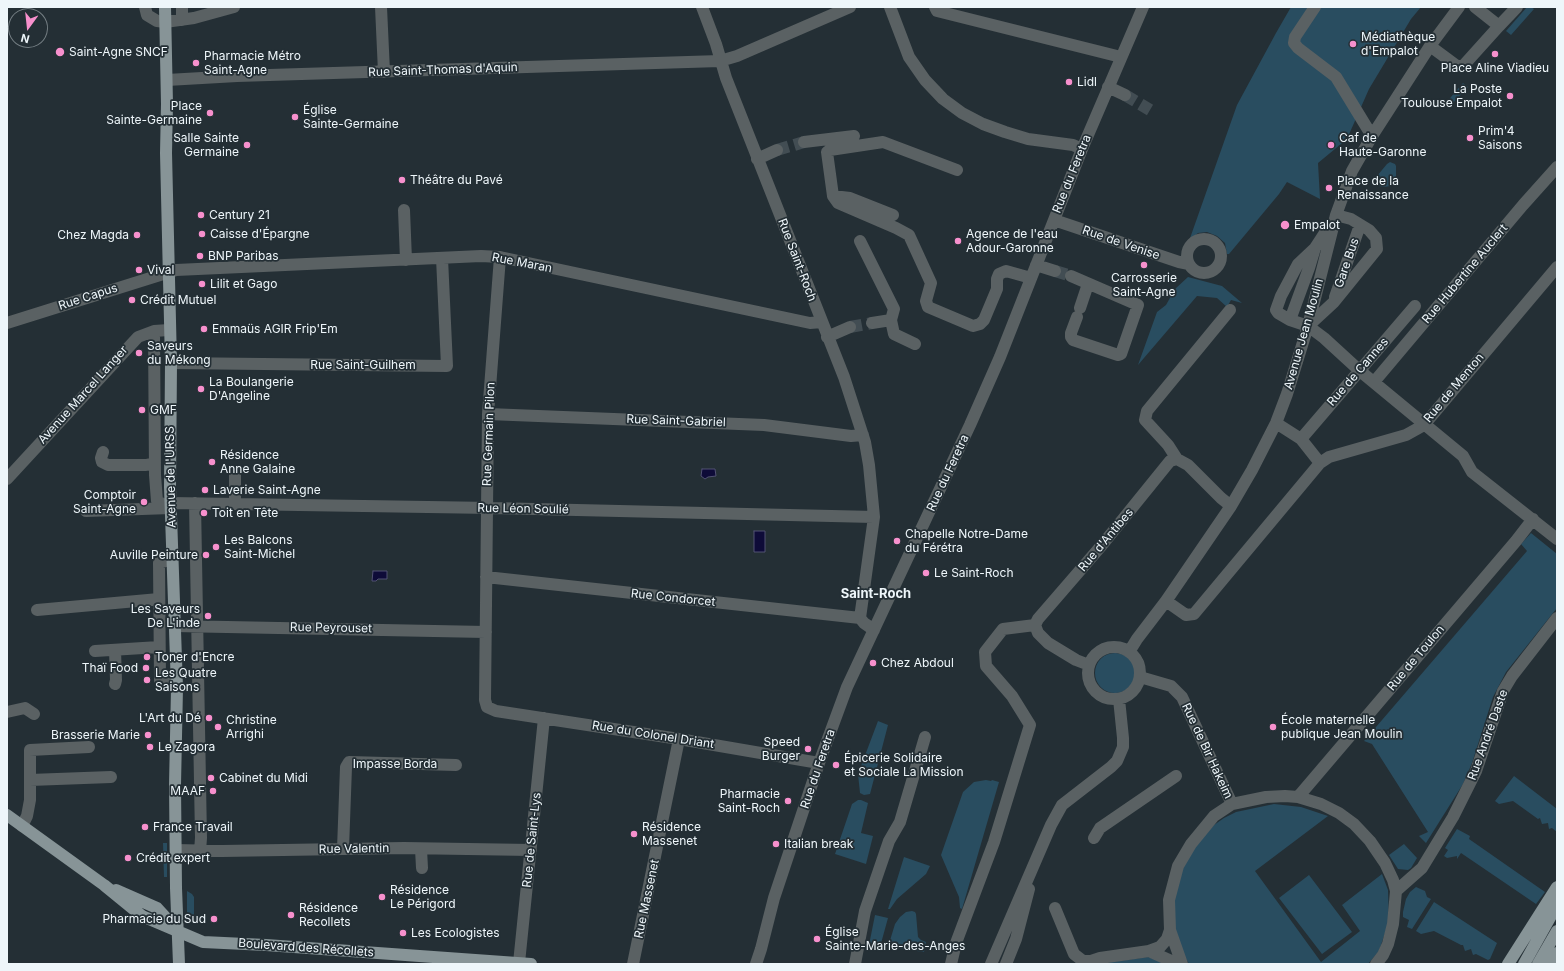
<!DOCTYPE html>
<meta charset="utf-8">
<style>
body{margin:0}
#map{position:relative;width:1564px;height:971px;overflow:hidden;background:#242f35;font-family:Inter,sans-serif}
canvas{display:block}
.frame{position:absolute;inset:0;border:8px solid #eef6fa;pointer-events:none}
.north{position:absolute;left:8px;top:8px;width:40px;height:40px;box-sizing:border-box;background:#242f35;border:1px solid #757f84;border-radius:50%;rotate:195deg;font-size:11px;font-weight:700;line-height:16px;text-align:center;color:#eef6fa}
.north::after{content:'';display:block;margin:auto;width:14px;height:18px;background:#f790cd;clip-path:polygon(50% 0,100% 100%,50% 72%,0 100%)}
</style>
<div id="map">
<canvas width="1564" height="971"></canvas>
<div class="frame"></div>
<div class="north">N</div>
</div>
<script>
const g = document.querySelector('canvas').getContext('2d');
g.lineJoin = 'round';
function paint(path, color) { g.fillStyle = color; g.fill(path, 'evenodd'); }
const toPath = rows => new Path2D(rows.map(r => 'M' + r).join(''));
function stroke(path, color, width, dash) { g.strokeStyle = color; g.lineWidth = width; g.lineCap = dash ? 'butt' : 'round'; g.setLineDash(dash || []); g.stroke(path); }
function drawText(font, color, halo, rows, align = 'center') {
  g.font = font + ' Inter,sans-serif'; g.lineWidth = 3.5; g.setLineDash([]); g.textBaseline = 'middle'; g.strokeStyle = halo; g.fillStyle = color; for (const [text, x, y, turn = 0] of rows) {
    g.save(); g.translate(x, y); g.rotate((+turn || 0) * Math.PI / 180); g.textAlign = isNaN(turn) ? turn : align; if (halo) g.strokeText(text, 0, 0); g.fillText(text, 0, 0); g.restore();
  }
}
paint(toPath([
 [1291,7,1421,7,1411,19,1369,89,1347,139,1318,163,1320,199,1287,182,1279,194,1229,254,1227,254,1225,243,1217,236,1207,232,1198,233,1189,241,1237,105,1276,33],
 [1527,7,1531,7,1534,9,1511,35,1506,31],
 [1463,83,1468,87,1449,107,1445,104],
 [1390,162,1395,164,1396,166,1396,179,1395,183,1391,186,1383,187,1379,186,1376,185,1375,180,1377,176,1387,164],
 [1188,277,1222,286,1242,303,1231,300,1227,307,1217,298,1197,296,1138,365,1157,312,1166,305,1175,289],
 [1531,533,1557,554,1557,608,1506,672,1493,697,1472,763,1463,784,1426,843,1419,836,1428,832,1372,744,1364,741,1527,551,1521,544],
 '1095 673a20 20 0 1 1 40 0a20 20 0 1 1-40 0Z',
 [878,721,888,725,870,794,864,795,860,793,858,774],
 [1514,776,1557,809,1557,832,1552,828,1549,829,1548,823,1542,824,1540,818,1538,819,1513,801,1499,804,1495,801],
 [986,780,991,781,992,780,999,782,962,909,960,908,959,897,941,855,963,792,974,782],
 [858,800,861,800,868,803,861,833,873,836,866,864,835,854,850,810,852,804],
 [1274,804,1301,807,1328,816,1255,871,1321,962,1360,931,1342,905,1382,874,1388,890,1389,921,1379,951,1368,964,1189,964,1180,948,1173,925,1173,899,1183,868,1197,843,1214,825,1224,818,1236,812],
 [1457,829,1470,836,1469,839,1545,892,1536,904,1461,853,1457,859,1457,856,1447,858,1444,856,1448,850,1445,848],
 [163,843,167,843,167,877,164,877],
 [1404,844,1417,858,1411,868,1408,870,1398,869,1389,855],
 [904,857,930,866,926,874,897,899,890,909,888,909],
 [1309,875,1352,932,1322,954,1279,898],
 [1416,887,1425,891,1427,897,1431,899,1412,929,1407,927,1409,920,1403,917,1403,912,1406,899,1410,892],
 [187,891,192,894,194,897,194,918,190,918,187,912],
 [1434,902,1497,943,1490,959,1488,960,1476,954,1473,955,1471,949,1465,951,1463,945,1461,945,1434,931,1421,934,1416,931],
 [912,911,915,912,916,914,918,937,921,940,926,942,924,952,888,947,895,924,900,917,906,912],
 [875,915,888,918,880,947,869,945],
 [1148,957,1170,964,1096,964]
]), '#294d60');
const water = toPath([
 [702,469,715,469,716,476,708,477,705,479,701,476,702,469],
 [754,531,765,531,765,552,754,552,754,531],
 [373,571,387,571,387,579,378,579,376,581,372,581,373,571]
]);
paint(water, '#0e0b38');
stroke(water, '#515272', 1);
stroke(toPath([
 [1125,95,1150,110],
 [777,150,804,142],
 [1055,271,1071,276],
 [850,327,872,323]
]), '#424d53', 12, [12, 6]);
stroke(toPath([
 [145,7,147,15,157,21,165,22,194,18,234,7],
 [381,7,384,72],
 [702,7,716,44,726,78,844,377,865,442,869,465,874,517,860,618,864,623,874,630],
 [890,7,909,57,925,80,943,99,962,113,983,124,1005,132,1028,139,1073,145,1082,149],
 [935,7,937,11,1121,57],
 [1315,7,1295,37,1294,43,1298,48,1336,77,1372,136],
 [1475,7,1499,26,1517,7],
 [182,20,182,7],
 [1430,46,1457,66,1463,66,1499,26],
 [167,80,237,76,720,61,737,56,850,7],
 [1108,87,1125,95],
 [804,142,854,136],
 [757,159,777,150],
 [957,170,883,142,830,150,827,152,833,196,838,203,896,228,909,235,931,283,926,301,928,307,973,326,980,324,984,320,997,289,997,279,999,274,1006,271,1031,278],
 [833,196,850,198,893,215],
 [404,210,406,260],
 [1054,220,1179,262,1189,264],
 [1330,225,1315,248,1298,264,1281,296,1276,310,1278,313,1290,320,1308,326,1324,338,1360,371,1463,456,1472,472,1557,539],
 '1187 256a17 17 0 1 1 34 0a17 17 0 1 1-34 0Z',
 [860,241,894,309,891,320,872,323],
 [500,257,488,414,485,700,487,707,496,711,679,739,819,763],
 [1036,265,1055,271],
 [1071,276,1138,305,1121,354,1118,355,1073,340,1071,337,1071,333,1077,317],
 [1335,297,1360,225],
 [1080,308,1088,284],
 [891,320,894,334,915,344],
 [1290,320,1309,268,1315,248],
 [7,323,176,270,481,256,500,257,810,323,822,322],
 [1308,326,1334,302,1377,249,1376,238,1369,230,1351,219,1336,215],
 [154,331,155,475,157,501,171,508],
 [827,337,850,327],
 [171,363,447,366,442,258],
 [1374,382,1523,205,1557,167],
 [488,414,764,425,851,436,863,435],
 [1276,423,1301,439,1320,463,1329,457,1406,435,1424,425,1557,267],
 [1301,439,1415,306],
 [103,452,101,458,102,462,108,465,146,465,155,463],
 [1177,459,1168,445,1145,420,1147,411,1230,310],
 [7,479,138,337,154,331,169,330],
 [171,503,492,508,874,517],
 [195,503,201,838,200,851],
 [235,503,235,474],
 [86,511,170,508],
 [172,559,159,563,160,680,177,688],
 [486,577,860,618],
 [1166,601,1186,615,1194,614,1320,463],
 [37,610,159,599],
 [175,626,486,632],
 '1088 673a26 26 0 1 1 52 0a26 26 0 1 1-52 0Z',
 [95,651,159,647],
 [1129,652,1137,639,1166,601,1231,506,1252,470,1276,423,1287,394,1308,326,1336,215,1352,171,1372,136,1430,46,1459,7],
 [1089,665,1076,660,1048,643,1038,633,1035,625,1038,619,1102,545,1170,461,1177,459,1188,465,1221,498,1231,506],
 [1140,677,1171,686,1182,697,1232,804],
 [115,684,116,680,115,650],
 [7,712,25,708,34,714],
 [30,780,111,777],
 [1298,797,1516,541,1533,519],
 [22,826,27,816,30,800,30,750,89,747],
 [1094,838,1100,828,1176,776],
 [343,849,346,767,349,762,456,765],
 [421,849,422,868],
 [176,850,222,851,404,848,531,850],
 [1396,891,1422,868,1453,817,1476,771,1503,691,1512,676,1557,618],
 [1055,908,1074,954,1083,961,1091,961,1100,958,1149,951,1160,947,1167,939,1170,930],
 [1149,951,1178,964],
 [519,963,544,718],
 [633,964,679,739],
 [756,964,761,949,774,898,819,763,847,687,970,425,1000,357,1082,149,1143,7],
 [855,964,865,911,889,841,900,822,925,737],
 [951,964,956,943,994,842,1030,725,1012,696,986,666,985,652,1003,629,1035,625],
 [991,964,1051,825,1062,805,1111,767,1117,761,1123,747,1123,738,1119,699],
 [1006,964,1016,939,1029,889],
 [1182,964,1170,930,1169,900,1178,866,1191,844,1214,816,1232,804,1266,797,1285,796,1298,797,1321,804,1339,813,1354,824,1370,841,1385,863,1393,880,1396,891,1393,924,1388,944,1383,955,1376,964]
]), '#5a6163', 12);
stroke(toPath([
 [165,7,167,104,166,153,171,363,170,487,177,688,175,785,176,888,179,964],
 [7,815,104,885,142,916,203,942,266,945,531,964],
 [116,890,157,908,178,931],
 [1508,964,1557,887],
 [1524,964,1557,905],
 [1538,964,1557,931],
 [1551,964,1557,953]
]), '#879497', 12);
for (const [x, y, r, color] of [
 [1353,44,4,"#f790cd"],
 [60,52,5,"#f790cd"],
 [1495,54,4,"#f790cd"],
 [196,63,4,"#f790cd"],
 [1069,82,4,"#f790cd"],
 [1510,96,4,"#f790cd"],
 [210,113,4,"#f790cd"],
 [295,117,4,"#f790cd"],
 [1470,138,4,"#f790cd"],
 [247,145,4,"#f790cd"],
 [1331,145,4,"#f790cd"],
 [402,180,4,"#f790cd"],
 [1329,188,4,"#f790cd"],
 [201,215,4,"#f790cd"],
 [1285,225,5,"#f790cd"],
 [202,234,4,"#f790cd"],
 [137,235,4,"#f790cd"],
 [958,241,4,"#f790cd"],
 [200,256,4,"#f790cd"],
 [1144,265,4,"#f790cd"],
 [139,270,4,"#f790cd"],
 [202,284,4,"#f790cd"],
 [132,300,4,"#f790cd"],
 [204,329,4,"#f790cd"],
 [139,353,4,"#f790cd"],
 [201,389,4,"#f790cd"],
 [142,410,4,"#f790cd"],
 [212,462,4,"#f790cd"],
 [205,490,4,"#f790cd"],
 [144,502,4,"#f790cd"],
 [204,513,4,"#f790cd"],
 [897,541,4,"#f790cd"],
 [216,547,4,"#f790cd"],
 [206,555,4,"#f790cd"],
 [926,573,4,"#f790cd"],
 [208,616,4,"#f790cd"],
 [147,657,4,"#f790cd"],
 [873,663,4,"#f790cd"],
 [146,668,4,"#f790cd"],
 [147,680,4,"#f790cd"],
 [209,718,4,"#f790cd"],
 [218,727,4,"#f790cd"],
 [1273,727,4,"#f790cd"],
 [148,735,4,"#f790cd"],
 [150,747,4,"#f790cd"],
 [808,749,4,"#f790cd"],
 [836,765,4,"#f790cd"],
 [211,778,4,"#f790cd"],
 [213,791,4,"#f790cd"],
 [788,801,4,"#f790cd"],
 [145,827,4,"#f790cd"],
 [634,834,4,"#f790cd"],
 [776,844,4,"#f790cd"],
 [128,858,4,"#f790cd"],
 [382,897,4,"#f790cd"],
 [291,915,4,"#f790cd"],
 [214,919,4,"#f790cd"],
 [403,933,4,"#f790cd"],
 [817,939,4,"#f790cd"]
]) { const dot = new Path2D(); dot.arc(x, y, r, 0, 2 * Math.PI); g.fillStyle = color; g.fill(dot); stroke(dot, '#242f35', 1.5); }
drawText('12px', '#eef6fa', '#242f35', [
 ["Médiathèque",1361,37],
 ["d'Empalot",1361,51],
 ["Saint-Agne SNCF",69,52],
 ["Pharmacie Métro",204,56],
 ["Saint-Agne",204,70],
 ["Place Aline Viadieu",1495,68,"center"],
 ["Lidl",1077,82],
 ["La Poste",1502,89,"right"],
 ["Toulouse Empalot",1502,103,"right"],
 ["Place",202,106,"right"],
 ["Sainte-Germaine",202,120,"right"],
 ["Église",303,110],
 ["Sainte-Germaine",303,124],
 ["Prim'4",1478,131],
 ["Saisons",1478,145],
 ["Salle Sainte",239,138,"right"],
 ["Germaine",239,152,"right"],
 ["Caf de",1339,138],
 ["Haute-Garonne",1339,152],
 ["Théâtre du Pavé",410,180],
 ["Place de la",1337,181],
 ["Renaissance",1337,195],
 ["Century 21",209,215],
 ["Empalot",1294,225],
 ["Caisse d'Épargne",210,234],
 ["Agence de l'eau",966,234],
 ["Adour-Garonne",966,248],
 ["Chez Magda",129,235,"right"],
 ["BNP Paribas",208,256],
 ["Vival",147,270],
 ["Carrosserie",1144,278,"center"],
 ["Saint-Agne",1144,292,"center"],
 ["Lilit et Gago",210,284],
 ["Crédit Mutuel",140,300],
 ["Emmaüs AGIR Frip'Em",212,329],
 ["Saveurs",147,346],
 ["du Mékong",147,360],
 ["La Boulangerie",209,382],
 ["D'Angeline",209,396],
 ["GMF",150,410],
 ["Résidence",220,455],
 ["Anne Galaine",220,469],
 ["Laverie Saint-Agne",213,490],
 ["Comptoir",136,495,"right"],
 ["Saint-Agne",136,509,"right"],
 ["Toit en Tête",212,513],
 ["Chapelle Notre-Dame",905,534],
 ["du Férétra",905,548],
 ["Les Balcons",224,540],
 ["Saint-Michel",224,554],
 ["Auville Peinture",198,555,"right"],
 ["Le Saint-Roch",934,573],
 ["Les Saveurs",200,609,"right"],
 ["De L'inde",200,623,"right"],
 ["Toner d'Encre",155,657],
 ["Chez Abdoul",881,663],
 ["Thaï Food",138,668,"right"],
 ["Les Quatre",155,673],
 ["Saisons",155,687],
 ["L'Art du Dé",201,718,"right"],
 ["Christine",226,720],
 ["Arrighi",226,734],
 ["École maternelle",1281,720],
 ["publique Jean Moulin",1281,734],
 ["Brasserie Marie",140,735,"right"],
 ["Speed",800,742,"right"],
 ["Burger",800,756,"right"],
 ["Le Zagora",158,747],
 ["Épicerie Solidaire",844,758],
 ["et Sociale La Mission",844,772],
 ["Cabinet du Midi",219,778],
 ["MAAF",205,791,"right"],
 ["Pharmacie",780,794,"right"],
 ["Saint-Roch",780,808,"right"],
 ["France Travail",153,827],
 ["Résidence",642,827],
 ["Massenet",642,841],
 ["Italian break",784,844],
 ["Crédit expert",136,858],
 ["Résidence",390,890],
 ["Le Périgord",390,904],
 ["Résidence",299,908],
 ["Recollets",299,922],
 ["Pharmacie du Sud",206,919,"right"],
 ["Église",825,932],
 ["Sainte-Marie-des-Anges",825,946],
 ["Les Ecologistes",411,933]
], 'left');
drawText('12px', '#eef6fa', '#242f35', [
 ["Rue Saint-Thomas d'Aquin",443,70,-2],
 ["Rue du Feretra",1072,174,-68],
 ["Rue de Venise",1121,243,19],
 ["Rue Saint-Roch",797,260,69],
 ["Rue Maran",522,263,11],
 ["Gare Bus",1347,263,-71],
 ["Rue Hubertine Auclert",1465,274,-50],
 ["Rue Capus",88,297,-18],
 ["Avenue Jean Moulin",1304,334,-74],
 ["Rue Saint-Guilhem",363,365],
 ["Rue de Cannes",1358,372,-49],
 ["Rue de Menton",1454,388,-50],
 ["Avenue Marcel Langer",83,395,-48],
 ["Rue Saint-Gabriel",676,421,2],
 ["Rue Germain Pilon",489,434,-88],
 ["Rue du Feretra",948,473,-65],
 ["Avenue de l'URSS",171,477,-91],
 ["Rue Léon Soulié",523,509,1],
 ["Rue d'Antibes",1106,540,-50],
 ["Rue Condorcet",673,598,6],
 ["Rue Peyrouset",331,628,1],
 ["Rue de Toulon",1416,658,-50],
 ["Rue du Colonel Driant",653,735,9],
 ["Rue André Daste",1488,735,-70],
 ["Rue de Bir Hakeim",1207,751,65],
 ["Impasse Borda",395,764],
 ["Rue du Feretra",818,769,-71],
 ["Rue de Saint-Lys",532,840,-84],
 ["Rue Valentin",354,849,-1],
 ["Rue Massenet",647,899,-78],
 ["Boulevard des Récollets",306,948,4]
]);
drawText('bold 13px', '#eef6fa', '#242f35', [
 ["Saint-Roch",876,594]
]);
</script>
